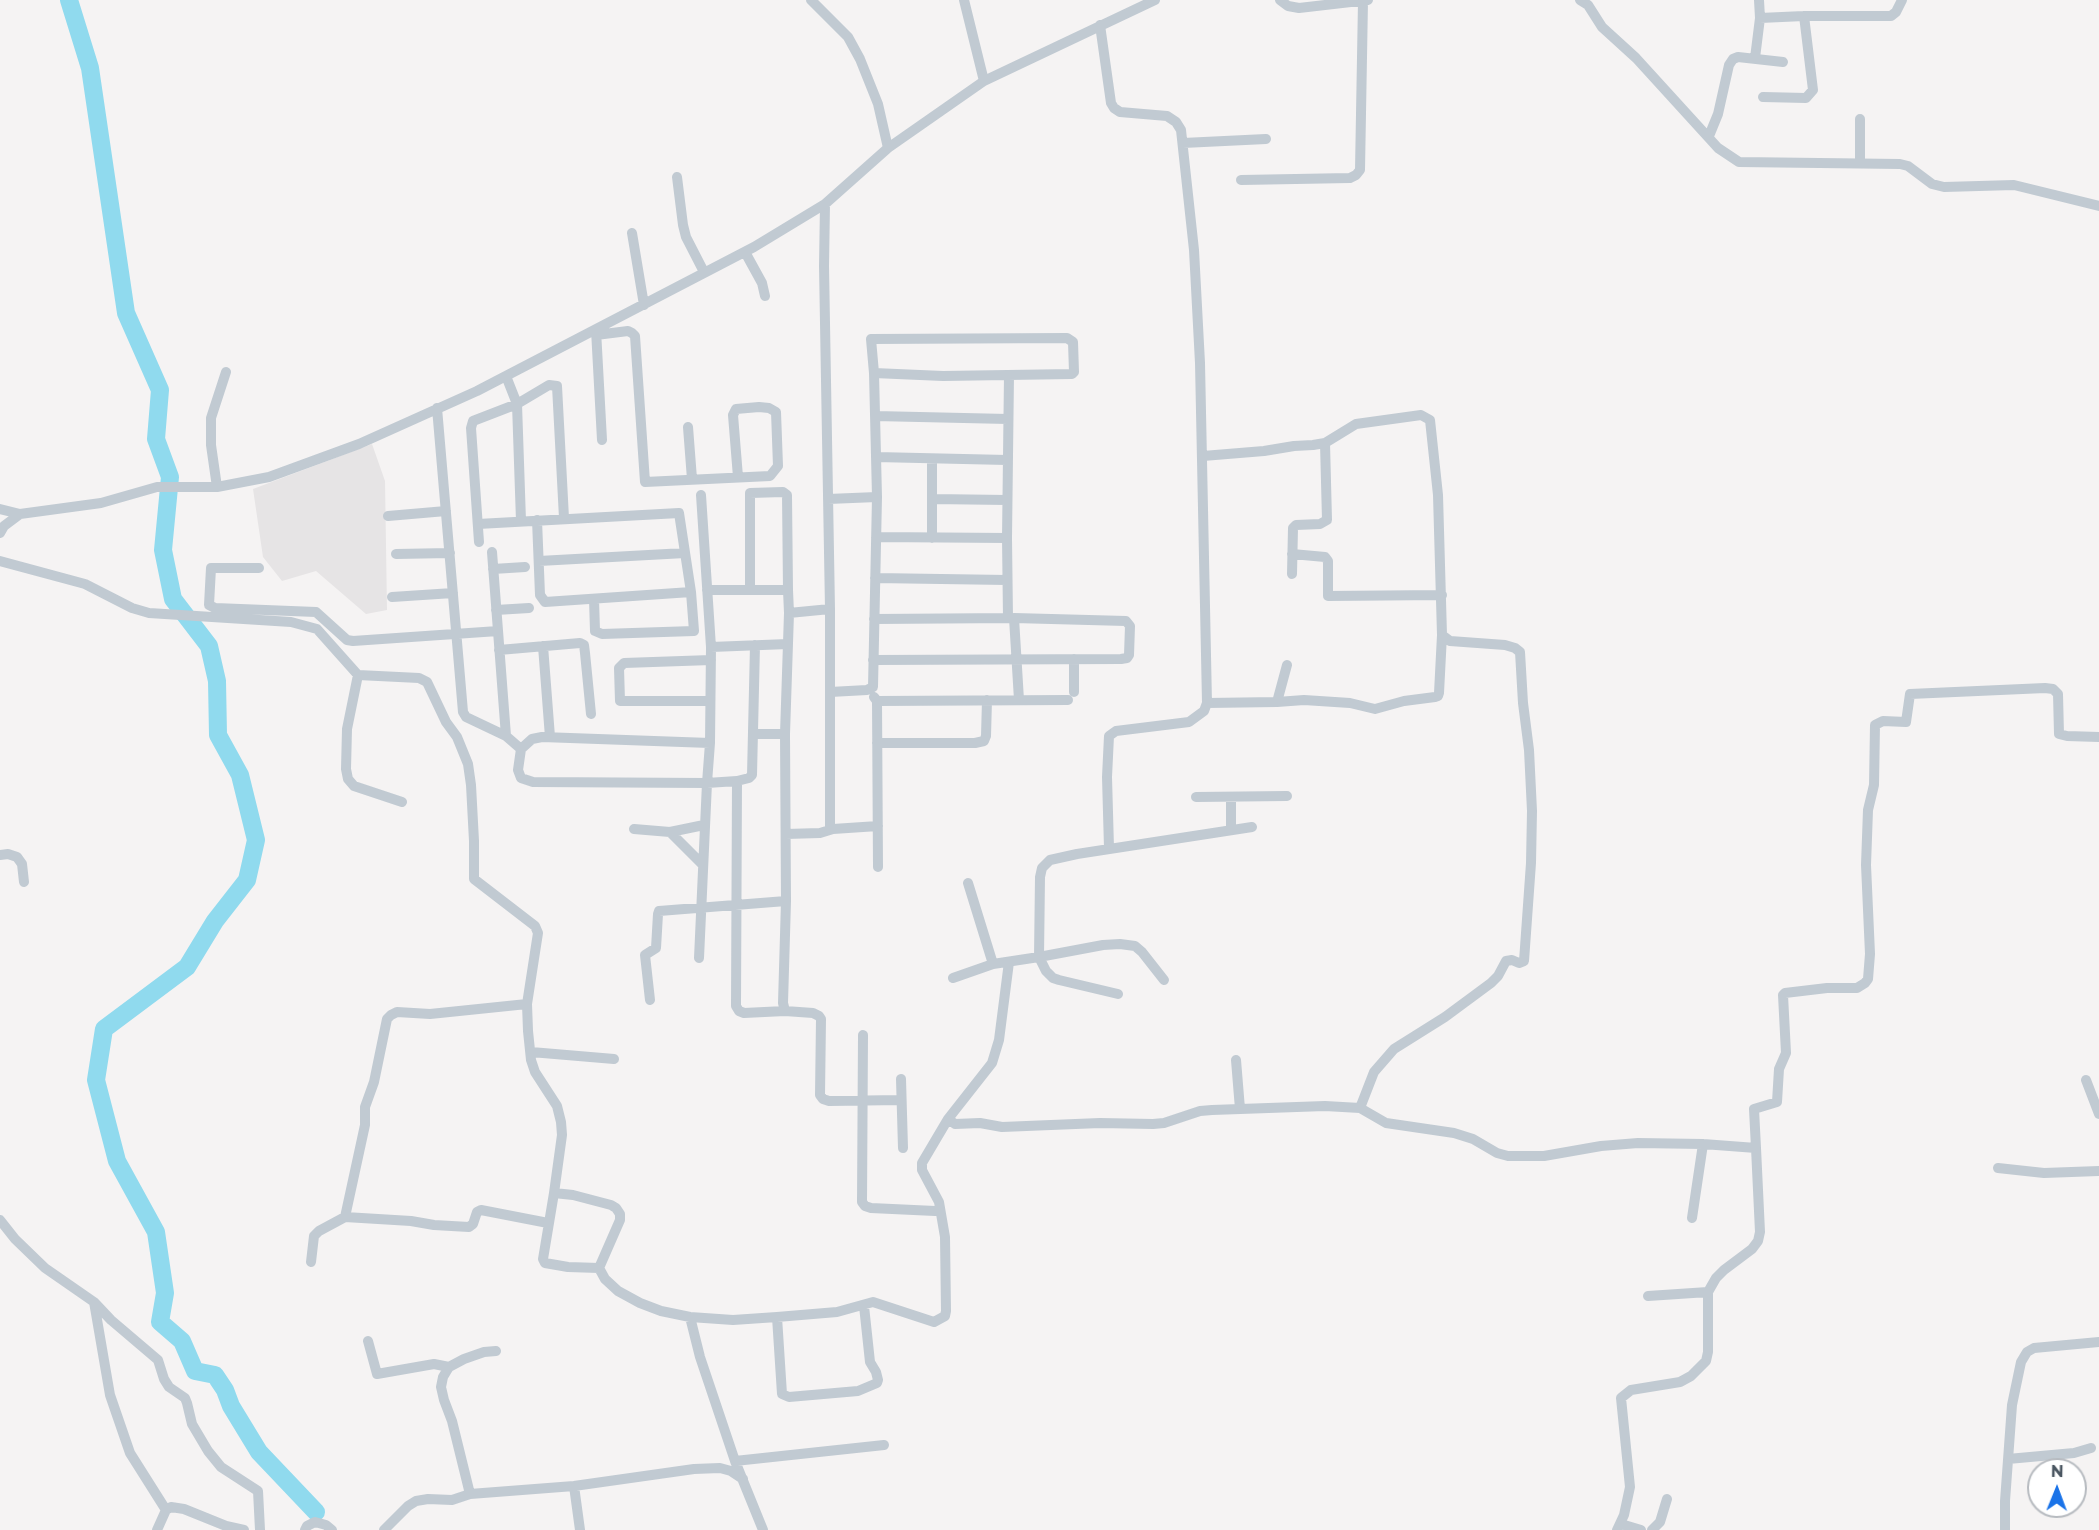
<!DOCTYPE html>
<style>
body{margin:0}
#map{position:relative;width:2099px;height:1530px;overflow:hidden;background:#f5f3f3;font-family:Montserrat,sans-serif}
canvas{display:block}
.north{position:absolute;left:2027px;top:1458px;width:60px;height:60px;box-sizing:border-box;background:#fff;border:2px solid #b7bbc0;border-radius:50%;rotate:1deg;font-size:16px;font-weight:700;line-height:24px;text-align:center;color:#4a5661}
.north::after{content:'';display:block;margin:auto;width:21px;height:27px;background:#1a73e8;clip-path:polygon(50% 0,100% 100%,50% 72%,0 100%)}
</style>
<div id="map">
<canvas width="2099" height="1530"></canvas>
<div class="north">N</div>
</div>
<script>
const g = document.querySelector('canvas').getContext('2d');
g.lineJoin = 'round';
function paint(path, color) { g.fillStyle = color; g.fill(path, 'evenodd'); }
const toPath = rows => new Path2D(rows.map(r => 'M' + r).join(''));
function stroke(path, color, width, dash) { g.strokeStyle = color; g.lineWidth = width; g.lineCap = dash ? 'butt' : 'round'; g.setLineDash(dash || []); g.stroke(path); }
paint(toPath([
 [372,444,385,481,387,610,366,614,316,571,282,581,263,557,253,489]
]), '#e6e4e5');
stroke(toPath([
 [69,0,90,68,126,313,160,390,156,439,170,477,163,550,173,599,209,646,217,681,218,735,240,775,256,840,247,880,215,921,187,967,104,1029,96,1080,117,1161,156,1232,165,1293,160,1322,182,1341,195,1371,215,1375,225,1390,231,1406,259,1452,316,1512]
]), '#90daee', 18);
stroke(toPath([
 [811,0,848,37,860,59,878,104,888,148],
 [964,0,984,81],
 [1280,0,1288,6,1299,8,1368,0],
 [1580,0,1588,5,1602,27,1636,58,1718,148,1739,162,1900,164,1908,166,1932,184,1944,187,2014,185,2099,206],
 [1759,0,1760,18],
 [1100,25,1111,103,1114,108,1120,112,1167,116,1176,122,1181,130,1194,250,1200,363,1207,703,1204,711,1189,722,1116,731,1109,736,1107,777,1109,848],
 [1755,58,1760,18,1804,16,1891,16,1896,12,1902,0],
 [1763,97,1806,98,1813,90,1804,16],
 [1860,119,1860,163],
 [1709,136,1718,114,1729,65,1733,59,1738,57,1783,62],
 [1183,143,1266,139],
 [677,177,683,225,686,237,704,272],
 [1241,180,1350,178,1356,175,1360,170,1363,1],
 [825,204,824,266,830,609,830,829],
 [632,233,644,305],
 [745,252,762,283,765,296],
 [596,330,602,440],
 [596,335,628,331,632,333,635,336,645,482,770,476,778,466,776,412,769,408,759,407,736,409,733,415,738,477],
 [506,376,517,404,521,521],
 [437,408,463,712,466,717,506,736,521,749],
 [875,416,1008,419],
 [688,427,692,479],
 [876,457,1007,460],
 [217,487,211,445,211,418,226,372],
 [701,495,711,647],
 [828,499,877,497],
 [932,499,1007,500],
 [0,509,20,514],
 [388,516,446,511],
 [537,520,540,595,545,602,691,592],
 [478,524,679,513,691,592,694,631,602,634,595,631,594,599],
 [0,533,4,526,20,514,101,503,157,487,217,487,269,477,359,444,477,391,754,247,825,204,888,148,984,81,1155,0],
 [876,537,1007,538],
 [932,538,932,459],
 [479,542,471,428,473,421,517,404,549,385,557,386,564,518],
 [492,552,506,736],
 [396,554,450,553],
 [1292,554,1325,557,1328,561,1328,596,1442,595],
 [0,561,85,584,132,608,149,613,291,622,317,629,358,675,419,678,427,682,446,722,457,737,468,764,471,785,474,841,474,879,535,926,538,933,527,1004,528,1031,531,1060,535,1072,557,1106,561,1122,562,1135,554,1193,573,1195,611,1205,616,1208,620,1214,620,1220,599,1268,605,1279,618,1291,640,1303,661,1311,690,1317,733,1320,777,1317,837,1312,873,1302,934,1322,945,1316,946,1311,945,1237,939,1202,922,1170,922,1163,948,1119,955,1124,980,1123,1002,1127,1100,1123,1153,1124,1164,1123,1200,1111,1212,1110,1325,1106,1360,1108,1374,1072,1394,1049,1445,1017,1491,983,1498,976,1506,961,1512,960,1519,963,1524,961,1531,863,1532,811,1529,750,1523,703,1520,652,1515,648,1505,645,1450,641,1442,635,1438,495,1430,420,1421,415,1356,424,1325,443,1313,445,1294,446,1264,451,1203,456],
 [539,561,685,553],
 [259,568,211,568,209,605,215,608,316,612,347,640,353,641,498,631],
 [493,569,525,567],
 [1292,574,1293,528,1296,525,1320,524,1327,520,1325,443],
 [875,578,1007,580],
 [707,590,788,590,789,613],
 [750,590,750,493,783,492,787,495,788,590],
 [392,597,453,593],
 [830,609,789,613,785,734,786,901,783,1003,785,1011,813,1013,819,1016,821,1019,820,1095,823,1099,829,1101,901,1100],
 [496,610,529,608],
 [1008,618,1007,538,1009,375],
 [1014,618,1019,700],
 [543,646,550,737],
 [499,650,580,643,584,645,585,653,591,714],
 [1074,659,1074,692],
 [873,660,1121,659,1127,658,1129,655,1130,626,1126,621,1014,618,874,619],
 [358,675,347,729,346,769,348,779,354,786,402,802],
 [830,692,867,690,873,687,877,497,874,373,871,339,1067,338,1073,342,1074,372,1072,374,943,376,874,373],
 [874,697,877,701,878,867],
 [710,701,620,701,619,668,624,663,711,660],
 [877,701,1068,700],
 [1277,702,1287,665],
 [1207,703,1277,702,1304,700,1350,703,1375,709,1404,701,1435,697,1438,696,1439,693,1442,635],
 [754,734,785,734],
 [710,743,542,737,532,739,521,749,518,770,521,778,533,782,707,783,710,743,711,647,788,644],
 [877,743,975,743,984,741,986,736,987,700],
 [737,781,736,1006,739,1011,744,1013,785,1011],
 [1196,797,1287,796],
 [1231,798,1231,829],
 [634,829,670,832,704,825],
 [670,832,702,864],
 [786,834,820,833,833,829,878,826],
 [0,855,8,854,17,857,22,864,24,882],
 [968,883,993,964],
 [699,958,707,783,737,781,749,778,752,775,755,645],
 [953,978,993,964,1039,957,1103,945,1120,944,1135,946,1142,952,1164,980],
 [1118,994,1059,980,1053,978,1046,971,1039,957,1040,877,1042,868,1050,860,1077,854,1252,827],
 [650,1000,645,955,656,948,658,914,659,911,786,901],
 [863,1035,862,1202,865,1206,871,1208,935,1211],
 [531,1052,614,1059],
 [1236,1060,1240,1109],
 [901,1079,903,1148],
 [2086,1080,2099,1114],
 [1360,1108,1386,1123,1454,1133,1473,1139,1497,1153,1508,1156,1544,1156,1601,1146,1638,1143,1703,1144,1756,1148,1760,1232,1758,1241,1752,1249,1724,1270,1716,1278,1708,1292,1708,1352,1706,1361,1691,1376,1680,1382,1631,1390,1621,1398,1630,1487,1624,1515,1617,1530],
 [948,1119,992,1063,999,1040,1009,962],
 [1756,1148,1754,1109,1777,1102,1779,1069,1786,1053,1783,995,1785,993,1827,988,1857,988,1865,983,1868,979,1870,954,1866,865,1868,810,1874,785,1875,725,1883,721,1906,722,1910,694,2045,688,2053,689,2058,694,2059,734,2067,736,2099,737],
 [1998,1168,2044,1173,2099,1171],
 [554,1193,543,1259,545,1263,568,1267,599,1268],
 [345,1217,365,1125,365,1107,374,1082,387,1019,391,1015,397,1012,430,1014,527,1004],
 [1692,1218,1703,1144],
 [0,1220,15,1239,45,1268,94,1302,111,1320,158,1360,164,1379,169,1387,185,1398,187,1403,192,1424,208,1451,221,1467,258,1491,260,1530],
 [311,1262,314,1236,319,1231,345,1217,411,1221,434,1225,469,1227,473,1224,477,1212,481,1210,548,1223],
 [1648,1296,1708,1292],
 [94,1302,110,1395,130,1453,166,1510],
 [690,1317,700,1357,735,1461,763,1530],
 [777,1317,782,1394,789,1397,858,1391,877,1383,878,1380,876,1372,870,1362,864,1306],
 [368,1341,377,1374,434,1364,449,1367],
 [2008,1459,2074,1453,2091,1448],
 [735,1461,884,1445],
 [574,1486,580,1530],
 [470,1494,574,1486,694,1469,720,1468,731,1471,743,1479],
 [1621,1524,1641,1530],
 [157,1530,166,1510,171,1507,184,1509,226,1526,244,1530],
 [305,1530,307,1526,315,1522,326,1525,332,1530],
 [384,1530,408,1506,416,1501,428,1499,452,1500,470,1494,452,1421,444,1400,441,1387,443,1377,449,1367,464,1359,484,1352,496,1351],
 [1652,1530,1660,1522,1667,1499],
 [2005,1530,2005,1501,2012,1405,2021,1362,2027,1352,2034,1348,2099,1342]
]), '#c1cad2', 10);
</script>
